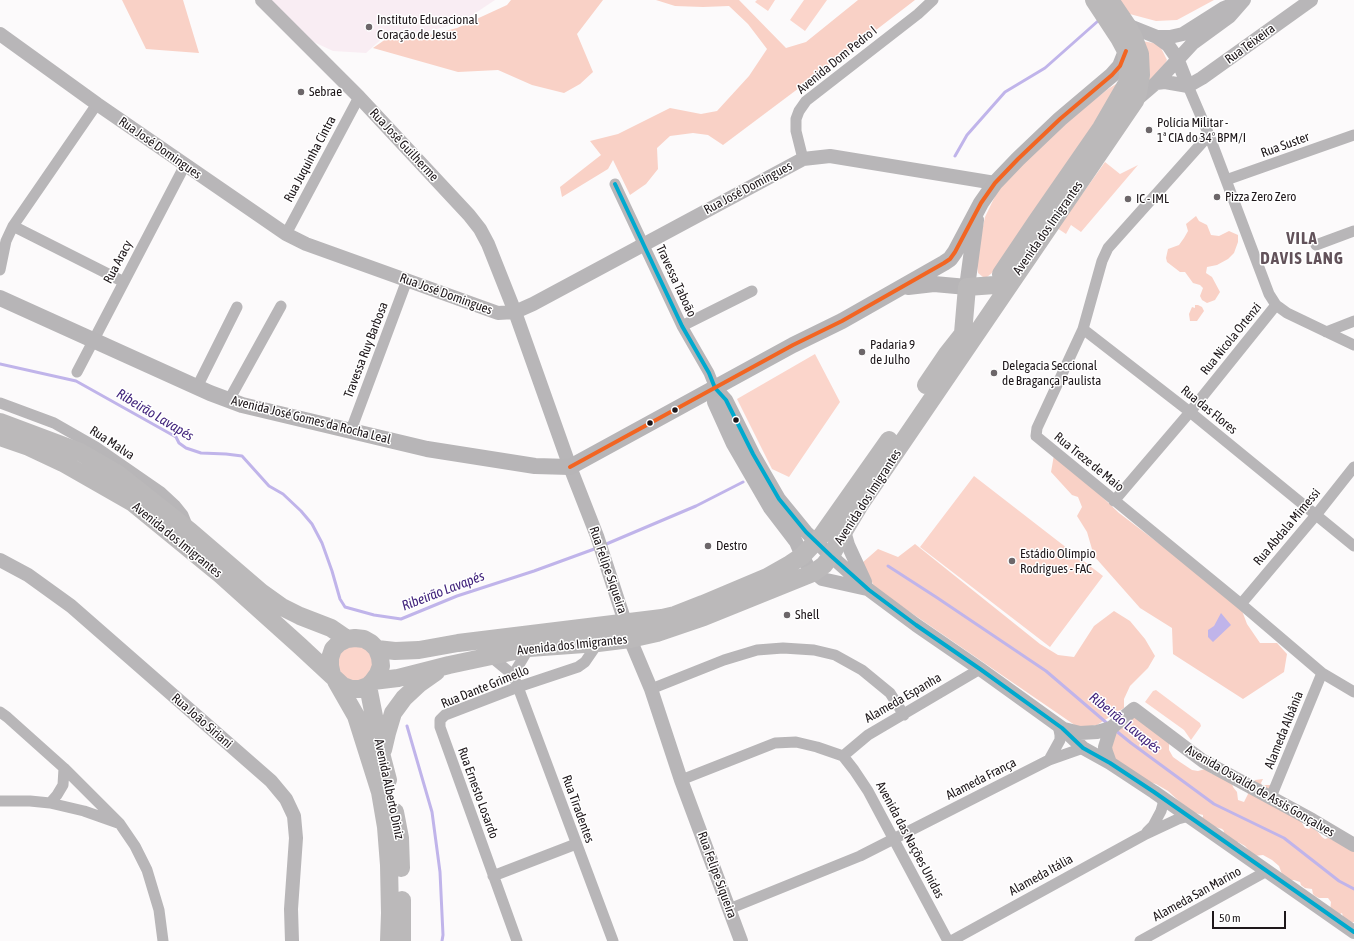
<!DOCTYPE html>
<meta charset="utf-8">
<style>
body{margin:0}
#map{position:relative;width:1354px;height:941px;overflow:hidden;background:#fcfafb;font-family:"Asap Condensed",sans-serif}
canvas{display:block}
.scale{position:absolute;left:1212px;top:911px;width:74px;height:18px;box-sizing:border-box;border:2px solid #1e171a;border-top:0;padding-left:5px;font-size:12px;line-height:14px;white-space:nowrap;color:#1e171a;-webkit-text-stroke:3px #fff;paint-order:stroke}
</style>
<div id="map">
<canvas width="1354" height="941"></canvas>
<div class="scale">50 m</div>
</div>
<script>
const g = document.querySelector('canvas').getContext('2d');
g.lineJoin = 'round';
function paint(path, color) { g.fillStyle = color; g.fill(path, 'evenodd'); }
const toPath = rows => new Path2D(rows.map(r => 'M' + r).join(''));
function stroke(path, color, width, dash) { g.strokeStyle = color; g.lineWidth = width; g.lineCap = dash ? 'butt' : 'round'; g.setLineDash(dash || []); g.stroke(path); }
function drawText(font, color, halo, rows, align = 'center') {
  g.font = font + ' "Asap Condensed",sans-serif'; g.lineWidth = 3; g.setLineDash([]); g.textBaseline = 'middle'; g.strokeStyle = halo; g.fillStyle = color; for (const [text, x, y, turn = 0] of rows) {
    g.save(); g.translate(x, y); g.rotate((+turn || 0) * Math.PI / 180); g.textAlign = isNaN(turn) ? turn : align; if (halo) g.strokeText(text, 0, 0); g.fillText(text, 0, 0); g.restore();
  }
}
paint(toPath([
 [268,0,495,0,462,22,426,32,385,36,366,53,333,51,303,37]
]), '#f9edf3');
paint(toPath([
 [757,0,775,0,768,11,755,2],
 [804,0,827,0,805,31,790,20],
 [1117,0,1214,0,1177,20,1156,21,1126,13],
 [1142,41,1159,44,1167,60,1164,65,1149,81],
 [1116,84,1118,84,1117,93,992,273,987,277,983,277,978,273,976,258,985,217,999,188,1063,124,1108,89],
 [1105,162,1120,174,1138,165,1081,232,1071,225,1066,234,1054,226,1080,197],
 [815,354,840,402,789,477,772,469,737,399],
 [974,476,1103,576,1050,647,920,547],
 [365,645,375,661,364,682,345,682,335,660,341,648],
 [1156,690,1200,723,1201,726,1191,740,1184,730,1145,702,1153,691]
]), '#fbd5cb');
paint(toPath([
 [122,0,183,0,199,53,146,49],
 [511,0,603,0,577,34,593,72,580,84,564,93,532,85,498,70,458,72,373,48,386,39,425,36,457,28,507,5],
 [656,0,739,0,786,48,806,42,858,0,915,0,867,37,723,145,708,135,693,133,670,136,657,148,658,169,646,184,630,195,613,160,608,169,562,197,560,187,601,155,590,141,618,134,670,108,701,114,717,111,749,76,767,49,748,24,729,6,703,7,675,6],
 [1196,216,1199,221,1207,225,1211,235,1219,236,1229,231,1238,235,1238,242,1234,253,1228,259,1217,265,1207,267,1206,273,1212,277,1220,292,1215,300,1207,303,1202,300,1200,296,1203,288,1200,285,1193,283,1185,272,1180,272,1167,262,1166,258,1168,249,1179,245,1184,238,1188,231,1186,224],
 [1195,305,1198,305,1202,307,1204,311,1197,321,1190,321,1189,314,1192,307,1195,308],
 [1054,455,1076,472,1119,513,1232,599,1241,608,1247,624,1260,643,1277,643,1287,654,1284,672,1243,699,1173,654,1172,628,1140,608,1094,556,1087,532,1077,516,1082,507,1078,497,1072,495,1051,472],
 [915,544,1040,644,1058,655,1074,657,1094,626,1114,611,1130,621,1145,639,1155,656,1148,668,1130,686,1124,699,1124,708,1097,725,1079,728,875,588,862,563,878,549,898,557],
 [1133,715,1169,742,1169,750,1173,757,1180,762,1192,770,1198,771,1205,769,1212,774,1217,771,1232,783,1233,787,1237,792,1238,800,1244,802,1248,794,1246,790,1255,783,1255,780,1263,779,1261,783,1262,785,1270,785,1276,789,1279,795,1301,821,1305,828,1309,829,1311,827,1317,831,1322,837,1325,839,1328,838,1354,848,1354,922,1350,923,1344,920,1342,913,1336,916,1330,911,1331,902,1328,898,1319,898,1315,896,1313,894,1312,889,1305,888,1301,885,1300,882,1294,880,1287,881,1283,877,1279,866,1272,860,1263,855,1254,856,1245,846,1238,842,1234,842,1223,834,1224,831,1222,829,1212,826,1201,819,1203,817,1203,815,1191,812,1168,791,1156,784,1143,780,1102,752,1101,737]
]), '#f9d1c6');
paint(toPath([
 [1221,613,1231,625,1213,642,1208,637,1208,630,1214,626]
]), '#c0b4ea');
stroke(toPath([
 [955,156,967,135,1005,92,1045,68,1098,21],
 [0,364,76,381,176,437,179,443,186,448,201,453,226,454,242,456,269,486,283,494,301,511,312,524,322,543,332,571,340,599,345,607,374,615,401,619,457,596,534,571,597,548],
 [604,545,696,506,743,482],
 [888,566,936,597,1046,671,1108,724],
 [407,726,432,812,440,872,443,935,442,941],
 [1115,730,1131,743,1214,804,1284,838,1339,881,1354,889]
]), '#c0b4ea', 3);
stroke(toPath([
 [1188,86,1209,135,1269,294,1276,305,1287,313,1354,345],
 [1209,135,1108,248,1102,261,1083,329,1037,428,1036,436,1241,604,1322,673,1354,692],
 [803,159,796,131,796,119,799,111,806,101,918,14,933,0],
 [1226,180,1354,135],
 [615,184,682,326,709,373,715,388],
 [13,226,124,282],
 [286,234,359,97],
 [1316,245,1354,231],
 [0,270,6,241,13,226,97,104],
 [682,326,752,291],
 [1083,329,1190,412,1354,546],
 [1326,332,1354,321],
 [77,372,185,165],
 [197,387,237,307],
 [229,400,281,306],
 [0,403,54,423,96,447,161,492,175,505,183,515,187,525],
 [351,430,407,280],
 [1114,501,1190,412,1276,305],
 [1241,604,1316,515,1354,467],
 [490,656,513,675,518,687,613,941],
 [513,675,529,648],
 [651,689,724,660,757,650,783,648,814,650,835,655,862,670,890,693,904,715],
 [0,712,7,717,64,768,120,824,135,846,147,870,159,910,163,941],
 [843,756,854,770,868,791,948,941],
 [843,756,868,735,980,669],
 [1049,760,1060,740,1060,735,1058,725],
 [681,780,775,743,796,742,817,747,843,756],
 [1271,797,1322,673],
 [0,801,30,801,50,803,84,811,118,823],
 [50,803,57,795,63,785,64,768],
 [1147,832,1153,826,1161,811,1163,804,1162,797],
 [493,876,576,844],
 [729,909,860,856,1049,760,1083,748],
 [517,941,440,727,440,720,445,715,518,687,578,667,585,662,598,643],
 [951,941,1146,834,1178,819,1189,816],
 [1140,941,1267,871]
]), '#b8b6b8', 11);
stroke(toPath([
 [262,0,359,97,469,215,480,229,488,244,515,312,570,467,597,536,625,622,630,639,651,689,681,780,741,941],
 [1127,25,1157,37,1168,45,1177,58,1188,86],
 [0,34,97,104,286,234,306,244,498,313,515,312,533,304,803,159,830,156,995,183],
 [1157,37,1170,37,1183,34,1224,8,1242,1],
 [1156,83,1193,43,1230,16,1244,0],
 [1188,86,1202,78,1311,0],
 [1135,101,1156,83,1165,82,1188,86],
 [715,388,726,400,753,454,779,499,806,532,831,556,869,590,916,625,980,669,1062,728,1083,748,1110,763,1154,792,1354,932],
 [715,388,714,402,733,444,770,508,796,542,802,556,809,568,822,579,867,589],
 [844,531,848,545,865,582],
 [0,560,28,575,71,606,271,781,286,799,294,816,296,838,291,909,292,941],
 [1064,729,1080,733,1097,732,1111,728,1134,709,1203,761,1312,820,1354,845],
 [1110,763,1106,752,1105,747,1111,728]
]), '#b8b6b8', 14);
stroke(toPath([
 [908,287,934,284,967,287,976,220],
 [0,298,210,393,242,405,427,449,535,466,570,467,793,345,842,321,944,263,950,259,955,252,981,203,995,183,1018,159,1060,119,1112,75,1120,66,1126,51]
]), '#b7b5b7', 16);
stroke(toPath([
 [1001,274,1036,222,1101,128,1127,83,1128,73,1126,51,1119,38,1094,0],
 [963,333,967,287,1009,284],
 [926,385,947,354,962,335],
 [0,422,80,452,118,474,190,531,261,592,282,607,300,616,331,628,347,639],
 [0,437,29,447,63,463,133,503,221,575,300,646,343,686,351,689,360,689,368,686,373,681,378,674,381,666,380,657,377,649,371,643,364,639,355,638,347,639,339,643,333,649,330,658,330,666,332,675],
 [377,649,395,651,419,650,458,643,662,618,675,615,703,604,767,577,790,564,802,556,822,535,889,440],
 [336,681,356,716,380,792,386,827,389,865,390,913,389,941],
 [373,681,398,678,449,665,529,648,598,643,630,639,657,633,704,617,813,573,824,565,831,556,844,531,859,506,1135,101,1138,93,1141,75,1140,54,1133,36,1127,25,1110,0],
 [368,686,382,757,388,780],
 [383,750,387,733,393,713,404,698,419,684,436,672],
 [395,812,400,838,401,868],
 [402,941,402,900]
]), '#bbb9ba', 18);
stroke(toPath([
 [615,184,682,326,709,373,715,388,726,400,753,454,779,499,806,532,831,556,869,590,916,625,980,669,1062,728,1083,748,1110,763,1154,792,1354,932]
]), '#00a9ce', 4);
stroke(toPath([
 [570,467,793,345,842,321,944,263,950,259,955,252,981,203,995,183,1018,159,1060,119,1112,75,1120,66,1126,51]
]), '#f26522', 4);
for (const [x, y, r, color] of [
 [369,27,4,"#6c6669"],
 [301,92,4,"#6c6669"],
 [1149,130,4,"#6c6669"],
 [1217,197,4,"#6c6669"],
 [1128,199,4,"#6c6669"],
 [862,352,4,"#6c6669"],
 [994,373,4,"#6c6669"],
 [675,410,3.5,"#1e171a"],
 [736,420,3.5,"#1e171a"],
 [650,423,3.5,"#1e171a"],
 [708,546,4,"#6c6669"],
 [1012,561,4,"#6c6669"],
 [787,615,4,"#6c6669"]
]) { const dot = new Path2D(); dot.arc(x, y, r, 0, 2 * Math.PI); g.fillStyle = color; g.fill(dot); stroke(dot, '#fff', 1.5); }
drawText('13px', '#1e171a', '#fff', [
 ["Instituto Educacional",377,20],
 ["Coração de Jesus",377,35],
 ["Sebrae",309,92],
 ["Polícia Militar -",1157,123],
 ["1ª CIA do 34º BPM/I",1157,138],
 ["Pizza Zero Zero",1225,197],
 ["IC - IML",1136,199],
 ["Padaria 9",870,345],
 ["de Julho",870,360],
 ["Delegacia Seccional",1002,366],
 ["de Bragança Paulista",1002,381],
 ["Destro",716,546],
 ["Estádio Olímpio",1020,554],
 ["Rodrigues - FAC",1020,569],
 ["Shell",795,615]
], 'left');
drawText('13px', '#1e171a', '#fff', [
 ["Rua Teixeira",1250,44,-36],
 ["Avenida Dom Pedro I",837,60,-39],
 ["Rua José Guilherme",404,145,47],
 ["Rua Suster",1285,145,-20],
 ["Rua José Domingues",160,148,35],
 ["Rua Juquinha Cintra",310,159,-62],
 ["Rua José Domingues",748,188,-28],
 ["Avenida dos Imigrantes",1048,228,-55],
 ["Rua Aracy",118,262,-62],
 ["Travessa Taboão",676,281,65],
 ["Rua José Domingues",446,294,20],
 ["Rua Nicola Ortenzi",1231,339,-51],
 ["Travessa Ruy Barbosa",366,350,-69],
 ["Rua das Flores",1209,410,39],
 ["Avenida José Gomes da Rocha Leal",311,420,14],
 ["Rua Malva",112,443,33],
 ["Rua Treze de Maio",1089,462,39],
 ["Avenida dos Imigrantes",868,497,-57],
 ["Rua Abdala Mimessi",1287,527,-50],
 ["Avenida dos Imigrantes",177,540,39],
 ["Rua Felipe Siqueira",608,570,71],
 ["Avenida dos Imigrantes",572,645,-6],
 ["Rua Dante Grimello",485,687,-22],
 ["Alameda Espanha",903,698,-30],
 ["Rua João Siriani",202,721,41],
 ["Alameda Albânia",1284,730,-68],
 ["Alameda França",981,779,-27],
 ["Avenida Alberto Diniz",389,789,78],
 ["Avenida Osvaldo de Assis Gonçalves",1260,791,30],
 ["Rua Ernesto Losardo",478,793,70],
 ["Rua Tiradentes",578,809,70],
 ["Avenida das Nações Unidas",910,840,62],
 ["Rua Felipe Siqueira",717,875,70],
 ["Alameda Itália",1041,875,-29],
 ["Alameda San Marino",1197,894,-29]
]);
drawText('italic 14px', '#43257d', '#fff', [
 ["Ribeirão Lavapés",155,415,31],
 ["Ribeirão Lavapés",443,591,-21],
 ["Ribeirão Lavapés",1125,723,39]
]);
g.letterSpacing = '1px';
drawText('bold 17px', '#62525a', '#fff', [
 ["VILA",1302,239],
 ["DAVIS LANG",1302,259]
]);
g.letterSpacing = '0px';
</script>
